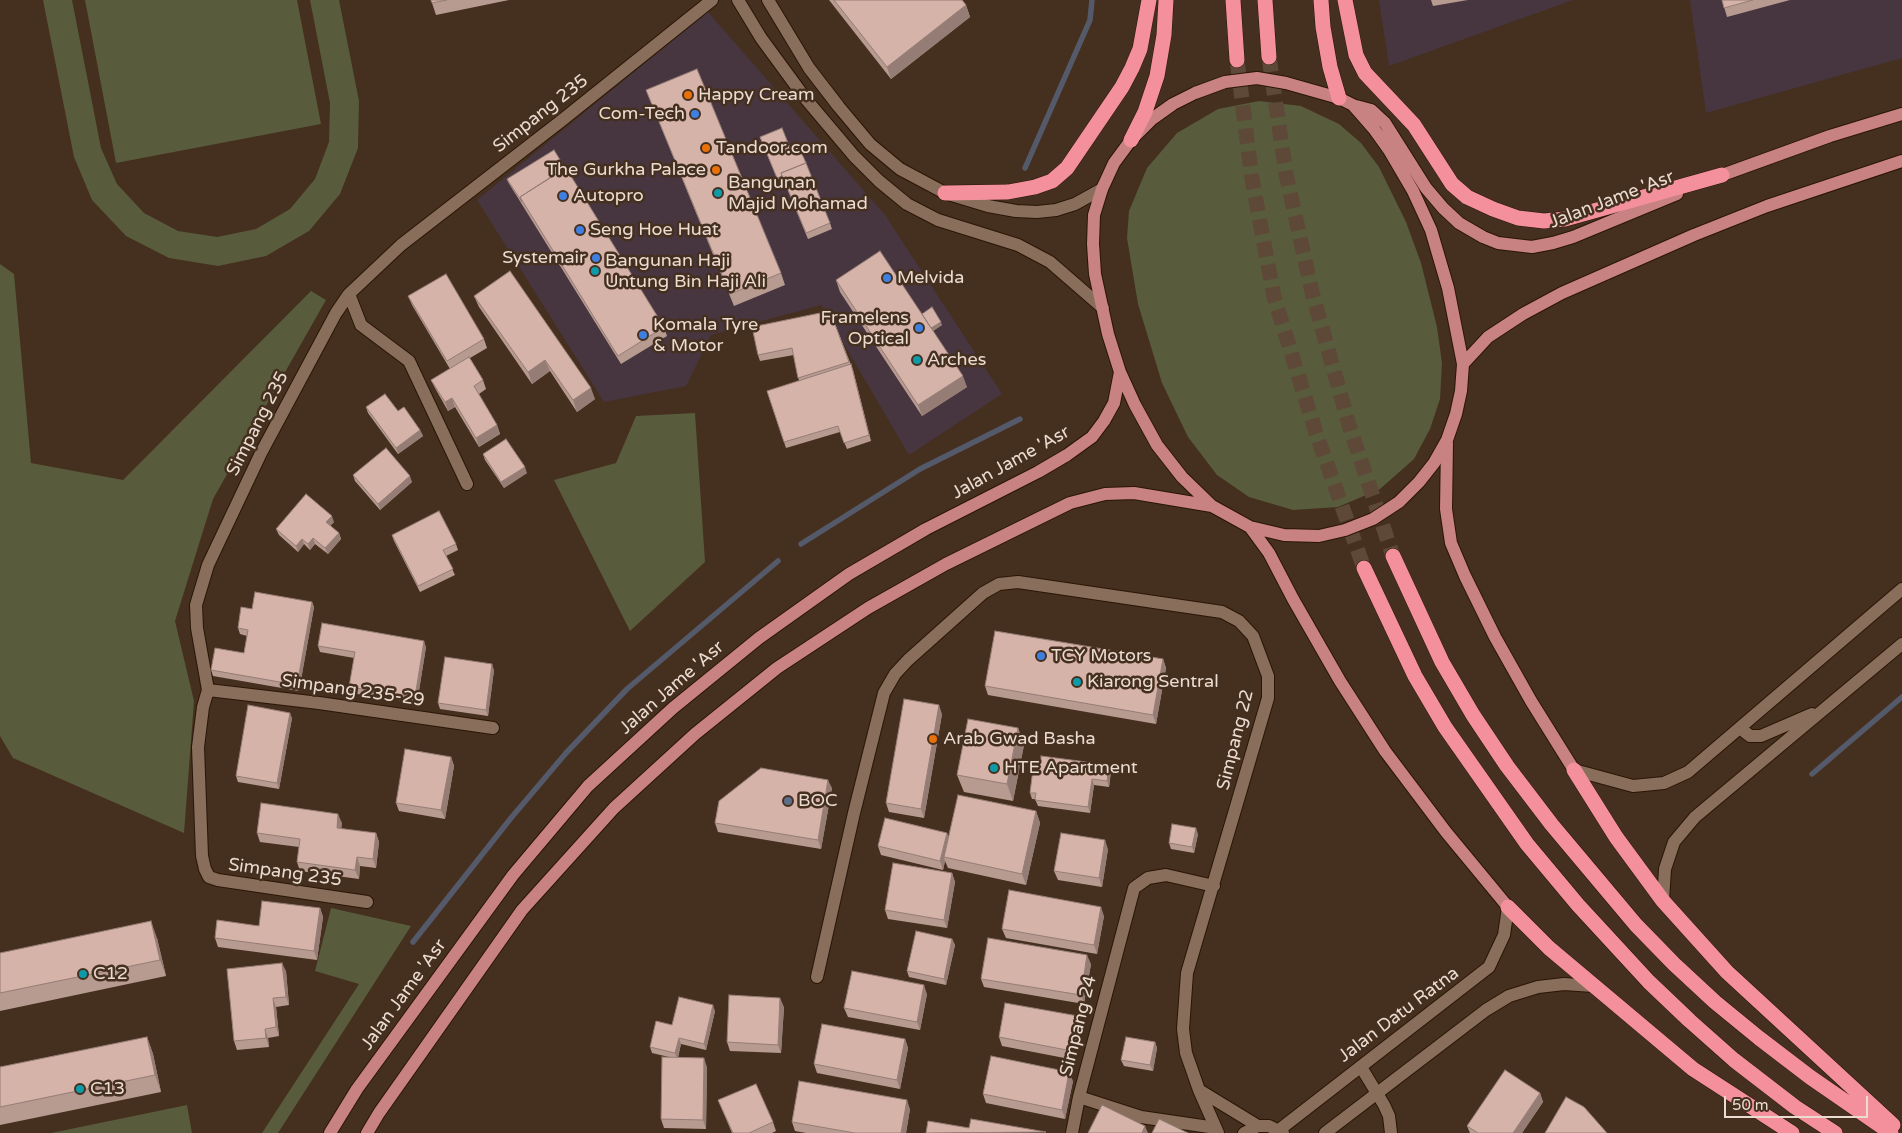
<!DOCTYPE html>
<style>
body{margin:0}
#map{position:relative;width:1902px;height:1133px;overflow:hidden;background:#452f1e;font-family:"Varela Round",sans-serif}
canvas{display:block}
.scale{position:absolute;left:1724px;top:1096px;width:144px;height:22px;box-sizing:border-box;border:2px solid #ebdcd2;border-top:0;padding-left:6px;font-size:15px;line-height:18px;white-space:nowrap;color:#ebdcd2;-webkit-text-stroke:4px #452f1e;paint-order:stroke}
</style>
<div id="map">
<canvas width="1902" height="1133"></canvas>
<div class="scale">50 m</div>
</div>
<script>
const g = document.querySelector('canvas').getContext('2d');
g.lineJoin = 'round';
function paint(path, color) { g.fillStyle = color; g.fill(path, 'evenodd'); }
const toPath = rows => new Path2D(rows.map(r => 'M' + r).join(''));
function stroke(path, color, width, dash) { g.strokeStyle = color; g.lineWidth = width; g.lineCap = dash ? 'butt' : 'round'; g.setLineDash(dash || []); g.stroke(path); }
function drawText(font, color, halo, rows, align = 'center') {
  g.font = font + ' "Varela Round",sans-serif'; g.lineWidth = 5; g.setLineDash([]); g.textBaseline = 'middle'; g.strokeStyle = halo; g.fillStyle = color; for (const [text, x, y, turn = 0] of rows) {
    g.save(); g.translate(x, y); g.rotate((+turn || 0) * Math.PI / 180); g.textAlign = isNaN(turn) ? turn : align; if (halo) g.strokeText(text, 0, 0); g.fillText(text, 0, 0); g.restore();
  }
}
paint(toPath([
 [1379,0,1573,0,1389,66],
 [1690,0,1902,0,1902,58,1706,113],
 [708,12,885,215,1002,394,909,455,821,305,711,335,686,386,604,402,477,200]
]), '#473640');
paint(toPath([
 [43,0,72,0,101,148,117,184,144,213,178,231,217,237,256,229,290,209,315,179,329,142,330,103,310,0,339,0,359,101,358,148,340,194,309,231,266,256,218,266,169,258,126,236,92,200,74,157],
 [85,0,297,0,321,124,116,163],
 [1259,101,1301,106,1339,124,1361,143,1379,167,1406,222,1421,263,1437,327,1442,363,1440,399,1430,429,1414,459,1380,489,1338,507,1293,510,1249,497,1217,475,1188,437,1162,383,1138,304,1127,238,1129,211,1147,168,1177,133,1218,109],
 [0,264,14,274,31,463,123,480,311,291,326,300,213,499,175,621,194,701,184,833,13,758,0,736],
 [695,413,705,562,630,631,554,480,616,463,636,416],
 [331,908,411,926,278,1133,262,1133,359,984,315,971],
 [187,1105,192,1133,51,1133]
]), '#585b3c');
stroke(toPath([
 [1025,168,1090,20,1092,0],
 [801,544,920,469,1020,419],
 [1812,774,1902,697],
 [413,942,511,818,566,753,627,689,778,561]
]), '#555a6b', 5.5);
stroke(toPath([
 [1269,57,1286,174,1312,292,1349,425,1393,556],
 [1237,60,1252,179,1274,297,1316,433,1364,568]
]), '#5e4939', 15, [15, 8]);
const street = toPath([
 [349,294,361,325,409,361,467,484],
 [208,690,319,703,493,728],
 [1740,728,1750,736,1761,736,1812,714],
 [1574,770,1633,786,1664,783,1688,772,1902,589],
 [1663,901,1665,869,1674,842,1695,817,1902,644],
 [367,902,218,880,209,877,205,869,202,856,198,747,203,707,208,690,197,628,196,605,208,565,261,453,336,313,349,294,401,245,561,121,712,0],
 [817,977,854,813,884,693,895,674,908,660,983,593,999,584,1018,582,1222,612,1239,621,1253,636,1268,676,1268,698,1187,973,1183,1029,1186,1053,1199,1090,1218,1133],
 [1361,1067,1384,1105,1389,1116,1391,1133],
 [1199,1090,1258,1126],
 [1079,1097,1141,1117,1216,1128],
 [1072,1133,1079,1097,1134,888,1148,878,1166,875,1214,886]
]);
const secondary = toPath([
 [738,0,761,38,805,98,854,156,879,181,907,204,938,220,1018,245,1050,262,1103,308],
 [768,0,809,68,839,107,870,144,900,169,945,193,988,206,1016,211,1037,212,1056,210,1075,204,1102,189],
 [1279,1130,1489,967,1504,935,1508,907],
 [1244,1133,1258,1126,1269,1126,1283,1133],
 [1325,1133,1486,1010,1509,996,1538,987,1564,984,1593,986]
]);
const primary = toPath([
 [1257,78,1286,83,1339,98,1353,105,1374,129,1389,150,1413,191,1431,230,1448,288,1463,364,1461,391,1456,414,1447,440,1434,463,1419,482,1399,502,1373,519,1345,530,1319,536,1284,535,1250,527,1212,506,1182,477,1157,445,1135,405,1120,372,1108,334,1095,274,1093,244,1094,215,1102,189,1114,163,1131,140,1152,119,1173,104,1195,93,1225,82,1257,78],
 [1356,106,1371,110,1385,123,1426,188,1443,208,1459,223,1483,237,1498,243,1532,247,1553,243,1573,237,1677,194],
 [1714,178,1830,136,1902,114],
 [1463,364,1488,337,1523,314,1562,293,1694,235,1767,206,1902,161],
 [1447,443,1446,509,1451,543,1465,576,1495,637,1531,701,1574,770],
 [1250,527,1269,553,1293,599,1340,681,1385,751,1446,832,1508,907],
 [330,1133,357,1089,513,875,588,786,673,708,759,638,849,574,926,529,1038,472,1067,455,1092,437,1104,421,1114,403,1120,372],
 [367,1133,379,1113,522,910,614,808,695,734,777,668,868,608,946,564,1070,503,1105,494,1134,493,1212,506]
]);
const highway = toPath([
 [1233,0,1237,60],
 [1265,0,1269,57],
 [1321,0,1323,27,1330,67,1339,98],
 [1345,0,1356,55,1365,73,1414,125,1452,184,1467,197,1493,209,1518,218,1544,221,1565,219,1722,175],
 [1131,140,1145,112,1157,76,1164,35,1166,0],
 [945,193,1008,192,1035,187,1052,181,1067,168,1122,87,1132,68,1140,49,1149,0],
 [1393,556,1442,662,1473,715,1507,766,1552,825,1636,925,1674,964,1715,1002,1759,1038,1810,1077,1891,1133],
 [1364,568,1415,676,1445,727,1527,844,1578,905,1649,982,1690,1021,1734,1060,1795,1107,1835,1133],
 [1574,770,1616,837,1663,901,1727,972,1893,1125],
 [1508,907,1549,948,1693,1069,1792,1133]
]);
stroke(street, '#2b1606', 14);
stroke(secondary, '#2b1606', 14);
stroke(primary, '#2b1606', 14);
stroke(highway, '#2b1606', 16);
stroke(street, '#886e5b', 12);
stroke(secondary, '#886e5b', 12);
stroke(primary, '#c88281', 12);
stroke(highway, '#f3909b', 15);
paint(toPath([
 [431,0,509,0,436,15],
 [829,0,962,0,966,5,970,17,891,79],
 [1431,0,1468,0,1433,6],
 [1722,0,1790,0,1727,17],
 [646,90,781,273,785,285,734,306],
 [760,137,790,148,830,223,832,229,808,239,783,179,778,181],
 [507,179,664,327,667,336,621,364,508,182],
 [836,280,922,314,942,325,933,331,967,387,922,416,840,292],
 [408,296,484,339,487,348,470,358,483,380,486,389,479,394,497,425,500,434,479,447,455,407,448,411,435,388,431,380,450,369,412,305],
 [474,296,595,399,577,412,550,371,532,384,479,307],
 [830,311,853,370,871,441,847,449,840,432,786,448,767,391,799,381,794,355,760,361,758,355],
 [366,407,398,411,420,430,423,436,398,454,368,413],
 [483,454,527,473,504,488,485,460],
 [353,475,412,482,380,510,355,481],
 [334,522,330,526,339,533,341,539,328,554,315,544,310,550,304,544,298,552,279,535,276,529],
 [392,535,456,544,458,550,446,556,455,575,420,592,394,541],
 [312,602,314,607,299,691,213,676,211,670,244,653,247,636,240,634,238,628,252,609],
 [318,646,426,647,417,703,351,693,349,687,354,658,320,652],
 [1163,659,1166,668,1156,724,988,695,985,686],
 [494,670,488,716,440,709,438,703],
 [942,714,924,818,889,812,886,803],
 [292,718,279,789,238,782,236,776],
 [1018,728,1024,745,1013,801,964,792,957,775],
 [451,757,454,766,445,819,399,811,396,803],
 [1041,761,1109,765,1111,771,1109,787,1094,785,1090,813,1038,806,1035,799,1032,799,1030,793],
 [832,788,821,849,718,832,715,823],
 [1036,811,1040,823,1026,885,948,868,945,861,943,870,881,855,878,846,947,833,948,837],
 [342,823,341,829,376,833,379,842,376,868,360,866,359,879,300,871,297,862,299,847,260,842,257,833],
 [1198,834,1194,853,1171,849,1169,843],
 [1108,849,1102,887,1058,880,1054,871],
 [952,873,955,882,947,928,888,919,885,910],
 [320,908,323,917,317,960,218,947,215,938],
 [1104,916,1097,954,1006,938,1002,929],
 [157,938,166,976,0,1011,0,953],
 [952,939,955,945,946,985,909,977,907,971],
 [1091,964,1084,1004,984,987,981,979],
 [286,971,289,1005,276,1007,279,1036,268,1038,269,1047,237,1050,234,1041],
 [927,994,920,1030,848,1017,844,1008],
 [784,1007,781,1053,730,1051,727,1042],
 [715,1011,706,1050,681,1044,678,1058,707,1067,706,1129,664,1128,661,1119,673,1058,652,1053,650,1047,672,1025],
 [1078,1016,1082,1025,1075,1060,1002,1046,999,1037],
 [147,1037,153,1054,161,1092,0,1125,0,1067],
 [905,1039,908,1048,900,1089,817,1073,814,1064],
 [1155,1042,1157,1048,1153,1071,1124,1066,1121,1060],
 [1073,1081,1065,1119,986,1103,983,1094],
 [1540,1093,1543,1102,1522,1133,1470,1133,1467,1126],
 [718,1100,773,1122,776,1131,772,1133,732,1133],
 [910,1109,906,1133,806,1133,795,1131,792,1122]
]), '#b79a90');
paint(toPath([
 [966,5,970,17,891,79,887,67],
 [941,322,942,325,930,332,929,329],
 [545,360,550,371,532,384,528,372],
 [851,364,853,370,871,441,869,435],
 [963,376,967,387,922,416,918,405],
 [591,388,595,399,577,412,573,400],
 [452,398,455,407,448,411,445,402],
 [497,425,500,434,479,447,476,438],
 [420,430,423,436,398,454,396,448],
 [525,467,527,473,504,488,501,482],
 [410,476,412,482,380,510,378,504],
 [332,516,334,522,328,528,326,522],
 [339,533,341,539,328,554,325,548],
 [313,538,315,544,310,550,308,544],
 [302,539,304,544,298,552,296,546],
 [312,602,314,607,299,691,297,685],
 [424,641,426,647,417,703,415,697],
 [1163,659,1166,668,1156,724,1153,715],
 [492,664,494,670,488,716,486,710],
 [939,705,942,714,924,818,921,809],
 [290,713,292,718,279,789,277,783],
 [1018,728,1024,745,1013,801,1007,784],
 [451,757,454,766,445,819,441,810],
 [1109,765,1111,771,1109,787,1107,781],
 [1092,779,1094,785,1090,813,1088,807],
 [828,780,832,788,821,849,818,840],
 [1036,811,1040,823,1026,885,1022,874],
 [338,814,342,823,340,837,337,828],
 [1196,828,1198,834,1194,853,1192,847],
 [376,833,379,842,376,868,373,859],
 [947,833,950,842,944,857,945,861,943,870,940,861],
 [1105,840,1108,849,1102,887,1099,878],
 [357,857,360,866,359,879,355,870],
 [952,873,955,882,947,928,944,920],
 [1101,907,1104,916,1097,954,1094,945],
 [320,908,323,917,317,960,314,951],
 [151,921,157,938,166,976,160,960],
 [952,939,955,945,946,985,944,979],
 [1087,955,1091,964,1084,1004,1081,995],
 [282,963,286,971,289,1005,286,997],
 [924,985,927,994,920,1030,917,1022],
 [273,998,276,1007,279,1036,276,1027],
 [780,998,784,1007,781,1053,778,1045],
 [713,1005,715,1011,706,1050,704,1044],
 [1078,1016,1082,1025,1075,1060,1072,1051],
 [265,1029,268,1038,269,1047,266,1038],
 [147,1037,153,1054,161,1092,155,1075],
 [679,1038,681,1044,677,1059,675,1053],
 [905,1039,908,1048,900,1089,897,1080],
 [1155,1042,1157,1048,1153,1071,1150,1065],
 [704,1058,707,1067,706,1129,703,1120],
 [1069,1072,1073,1081,1065,1119,1062,1110],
 [1540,1093,1543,1102,1522,1133,1513,1133],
 [907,1100,910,1109,906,1133,901,1133],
 [1145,1126,1148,1133,1142,1133]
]), '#957d76');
const building = toPath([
 [431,0,447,0,432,3,431,0],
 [834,0,962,0,966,5,887,67,834,0],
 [1722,0,1753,0,1724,8,1722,0],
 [697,69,781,273,730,294,646,90,697,69],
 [782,128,790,148,798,145,806,163,781,173,782,176,777,178,760,137,782,128],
 [554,150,565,168,520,197,522,202,507,179,554,150],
 [806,163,830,223,806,233,781,173,806,163],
 [566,168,664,327,618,356,520,197,566,168],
 [880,251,963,376,918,405,836,280,880,251],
 [510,271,591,388,573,400,545,360,528,372,474,296,510,271],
 [446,274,484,339,447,361,408,296,446,274],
 [932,307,941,322,931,328,922,314,932,307],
 [830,311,849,362,798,378,792,348,758,355,752,327,830,311],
 [469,357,483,380,474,386,497,425,476,438,452,398,445,402,431,380,469,357],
 [851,364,869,435,844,443,838,426,784,442,767,391,851,364],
 [385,394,398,411,404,407,420,430,396,448,366,407,385,394],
 [506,439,525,467,501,482,483,454,506,439],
 [386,448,410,476,378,504,353,475,386,448],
 [306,494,332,516,326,522,339,533,325,548,313,538,308,544,302,539,296,546,276,529,306,494],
 [439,511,456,544,443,550,453,569,418,586,392,535,439,511],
 [255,592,312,602,297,685,211,670,215,648,244,653,248,630,238,628,241,607,252,609,255,592],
 [322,623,424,641,415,697,349,687,355,652,318,646,322,623],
 [995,631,1163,659,1153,715,985,686,995,631],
 [445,657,492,664,486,710,438,703,445,657],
 [904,699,939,705,921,809,886,803,904,699],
 [248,705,290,713,277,783,236,776,248,705],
 [968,719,1018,728,1007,784,957,775,968,719],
 [405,749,451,757,441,810,396,803,405,749],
 [1041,756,1109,765,1107,781,1092,779,1088,807,1035,800,1036,793,1030,793,1034,760,1041,761,1041,756],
 [761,768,828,780,818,840,715,823,719,801,761,768],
 [958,795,1036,811,1022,874,944,857,958,795],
 [261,803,338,814,337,828,376,833,373,859,357,857,355,870,297,862,300,839,257,833,261,803],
 [885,818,947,833,940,861,878,846,885,818],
 [1172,824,1196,828,1192,847,1169,843,1172,824],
 [1061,833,1105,840,1099,878,1054,871,1061,833],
 [893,863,952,873,944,920,885,910,893,863],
 [1009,890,1101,907,1094,945,1002,929,1009,890],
 [262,901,320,908,314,951,215,938,217,920,259,926,262,901],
 [151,921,160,960,0,993,0,953,151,921],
 [916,931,952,939,944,979,907,971,916,931],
 [988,938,1087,955,1081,995,981,979,988,938],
 [282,963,286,997,273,998,276,1027,265,1029,266,1038,234,1041,227,969,282,963],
 [852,971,924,985,917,1022,844,1008,852,971],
 [729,995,780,998,778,1045,727,1042,729,995],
 [679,997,713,1005,704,1044,679,1038,675,1053,650,1047,656,1021,672,1025,679,997],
 [1005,1003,1078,1016,1072,1051,999,1037,1005,1003],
 [822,1024,905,1039,897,1080,814,1064,822,1024],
 [147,1037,155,1075,0,1107,0,1067,147,1037],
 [1126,1037,1155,1042,1150,1065,1121,1060,1126,1037],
 [991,1056,1069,1072,1062,1110,983,1094,991,1056],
 [662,1057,704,1058,703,1120,661,1119,662,1057],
 [1505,1070,1540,1093,1513,1133,1478,1133,1467,1126,1505,1070],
 [799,1081,907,1100,901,1133,855,1133,792,1122,799,1081],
 [756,1084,773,1122,749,1133,733,1133,718,1100,756,1084],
 [1566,1097,1584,1107,1607,1133,1545,1133,1566,1097],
 [1102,1105,1145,1126,1142,1133,1088,1133,1102,1105],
 [971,1119,1046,1132,926,1133,928,1121,969,1128,971,1119],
 [1159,1119,1188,1133,1152,1133,1159,1119]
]);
paint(building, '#d5b3a8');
stroke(building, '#957d76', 1);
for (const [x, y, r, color] of [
 [688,95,5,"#e8710a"],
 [695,114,5,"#3f7fe0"],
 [706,148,5,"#e8710a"],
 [716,170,5,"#e8710a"],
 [718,193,5,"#0f9aa8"],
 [563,196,5,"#3f7fe0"],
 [580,230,5,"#3f7fe0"],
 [596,258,5,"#3f7fe0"],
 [595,271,5,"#0f9aa8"],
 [887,278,5,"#3f7fe0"],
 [919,328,5,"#3f7fe0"],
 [643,335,5,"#3f7fe0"],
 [917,360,5,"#0f9aa8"],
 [1041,656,5,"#3f7fe0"],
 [1077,682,5,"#0f9aa8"],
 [933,739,5,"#e8710a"],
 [994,768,5,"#0f9aa8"],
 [788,801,5,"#5c6f8a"],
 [83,974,5,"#0f9aa8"],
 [80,1089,5,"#0f9aa8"]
]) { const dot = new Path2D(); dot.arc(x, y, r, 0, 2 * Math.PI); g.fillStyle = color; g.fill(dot); stroke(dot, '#452f1e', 2); }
drawText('18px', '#ebdcd2', '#452f1e', [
 ["Happy Cream",698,95],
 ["Com-Tech",685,114,"right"],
 ["Tandoor.com",716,148],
 ["The Gurkha Palace",706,170,"right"],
 ["Bangunan",728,183],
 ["Majid Mohamad",728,204],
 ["Autopro",573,196],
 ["Seng Hoe Huat",590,230],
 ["Systemair",586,258,"right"],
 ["Bangunan Haji",605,261],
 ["Untung Bin Haji Ali",605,282],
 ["Melvida",897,278],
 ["Framelens",909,318,"right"],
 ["Optical",909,339,"right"],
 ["Komala Tyre",653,325],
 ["& Motor",653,346],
 ["Arches",927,360],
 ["TCY Motors",1051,656],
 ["Kiarong Sentral",1087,682],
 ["Arab Gwad Basha",943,739],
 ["HTE Apartment",1004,768],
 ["BOC",798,801],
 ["C12",93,974],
 ["C13",90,1089]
], 'left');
drawText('18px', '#ebdcd2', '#452f1e', [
 ["Simpang 235",541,114,-38],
 ["Jalan Jame 'Asr",1612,200,-21],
 ["Simpang 235",258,424,-63],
 ["Jalan Jame 'Asr",1011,463,-29],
 ["Jalan Jame 'Asr",672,688,-41],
 ["Simpang 235-29",353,691,8],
 ["Simpang 22",1236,740,-76],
 ["Simpang 235",285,873,8],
 ["Jalan Jame 'Asr",404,995,-54],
 ["Jalan Datu Ratna",1399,1015,-37],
 ["Simpang 24",1079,1026,-76]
]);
</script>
